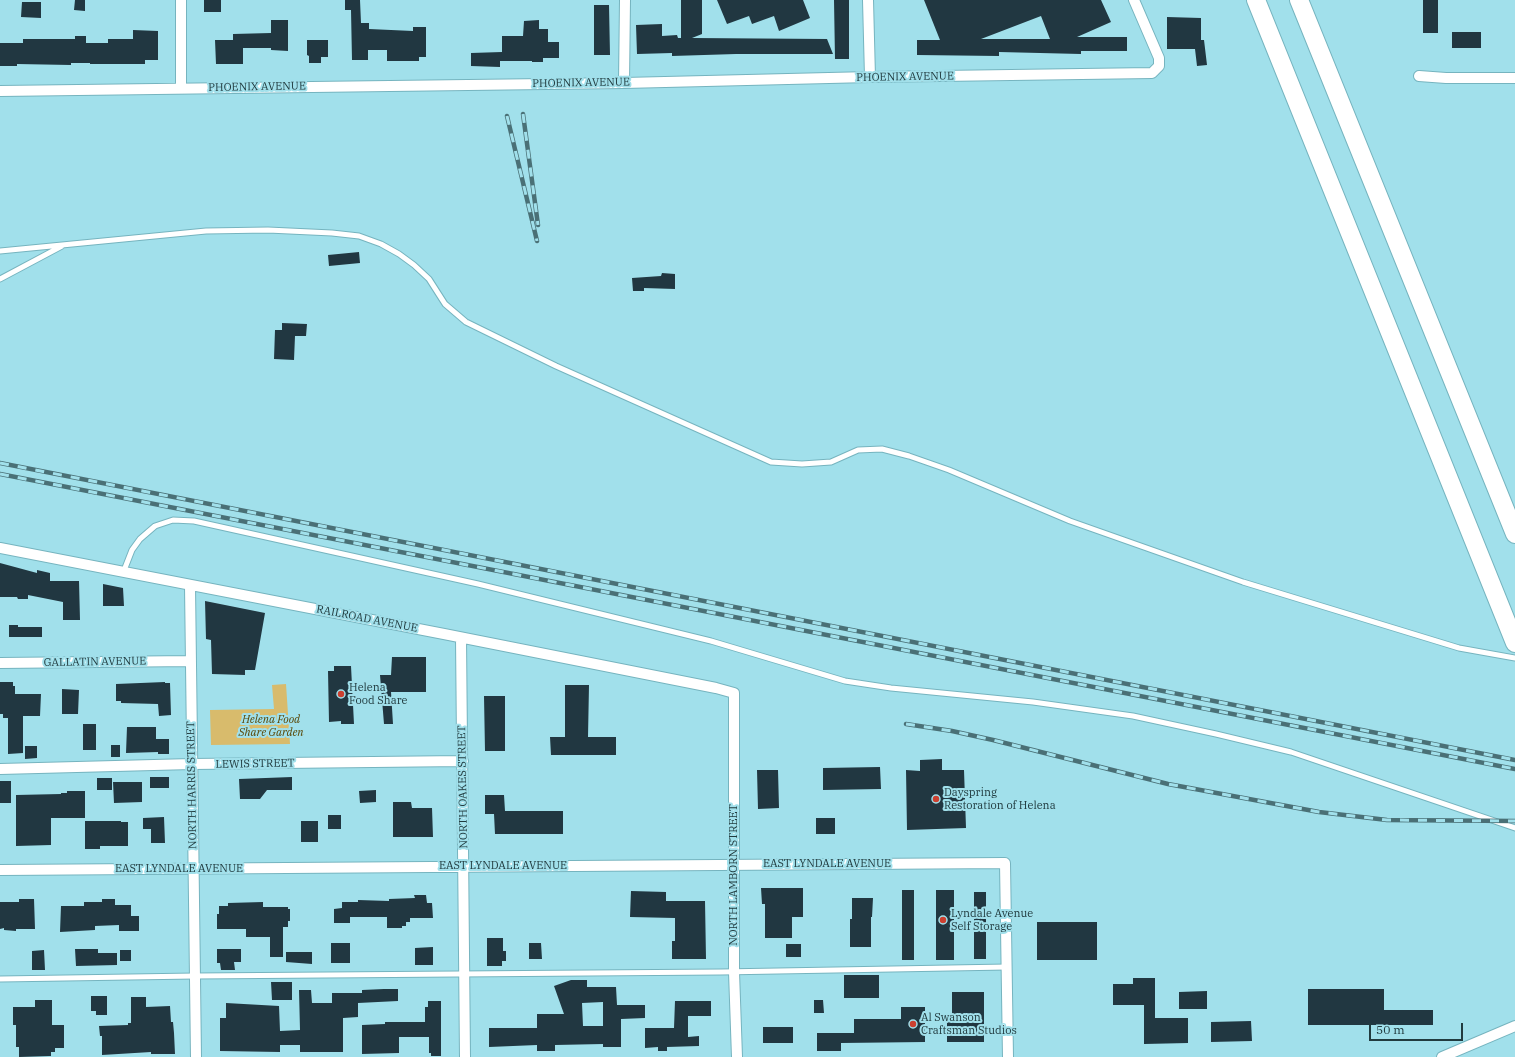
<!DOCTYPE html>
<style>
body{margin:0}
#map{position:relative;width:1515px;height:1057px;overflow:hidden;background:#a1e0eb;font-family:"IBM Plex Serif",serif}
canvas{display:block}
.scale{position:absolute;left:1369px;top:1023px;width:94px;height:18px;box-sizing:border-box;border:2px solid #213b3f;border-top:0;padding-left:5px;font-size:12px;line-height:14px;white-space:nowrap;color:#213b3f;-webkit-text-stroke:3px #a1e0eb;paint-order:stroke}
</style>
<div id="map">
<canvas width="1515" height="1057"></canvas>
<div class="scale">50 m</div>
</div>
<script>
const g = document.querySelector('canvas').getContext('2d');
g.lineJoin = 'round';
function paint(path, color) { g.fillStyle = color; g.fill(path, 'evenodd'); }
const toPath = rows => new Path2D(rows.map(r => 'M' + r).join(''));
function stroke(path, color, width, dash) { g.strokeStyle = color; g.lineWidth = width; g.lineCap = dash ? 'butt' : 'round'; g.setLineDash(dash || []); g.stroke(path); }
function drawText(font, color, halo, rows, align = 'center') {
  g.font = font + ' "IBM Plex Serif",serif'; g.lineWidth = 4; g.setLineDash([]); g.textBaseline = 'middle'; g.strokeStyle = halo; g.fillStyle = color; for (const [text, x, y, turn = 0] of rows) {
    g.save(); g.translate(x, y); g.rotate((+turn || 0) * Math.PI / 180); g.textAlign = isNaN(turn) ? turn : align; if (halo) g.strokeText(text, 0, 0); g.fillText(text, 0, 0); g.restore();
  }
}
paint(toPath([
 [286,684,290,744,211,745,210,710,274,709,272,685]
]), '#d8bb6c');
paint(toPath([
 [75,0,85,0,85,11,74,10],
 [204,0,221,0,221,12,204,12],
 [345,0,360,0,361,23,369,23,369,29,413,31,413,27,426,27,426,57,419,57,419,61,387,61,387,50,368,50,368,60,352,60,351,10,345,10],
 [681,0,702,0,702,34,692,38,827,39,833,54,736,54,672,56,672,53,637,54,636,25,662,24,662,36,677,35,678,38,681,38],
 [717,0,803,0,810,18,779,31,774,16,752,24,749,16,727,24],
 [834,0,849,0,849,59,835,59],
 [924,0,1101,0,1111,22,1077,37,1127,37,1127,51,1081,51,1081,54,999,52,999,56,917,55,917,40,940,40],
 [1041,16,1050,39,981,39],
 [1423,0,1438,0,1438,33,1423,33],
 [22,2,41,2,41,18,21,17],
 [594,5,609,5,610,55,594,55],
 [1167,17,1201,18,1201,40,1204,40,1207,65,1197,66,1195,49,1167,49],
 [271,20,288,20,288,51,271,50,271,48,243,48,243,64,216,64,215,40,233,40,233,34,271,33],
 [539,20,539,29,548,29,548,42,559,42,559,58,543,58,543,62,532,62,532,61,500,61,500,67,471,66,471,53,502,52,502,36,523,36,524,21],
 [133,30,158,31,158,60,145,60,145,64,90,64,90,63,71,63,71,65,17,64,17,66,0,66,0,43,23,43,23,39,75,39,75,36,86,36,86,43,108,43,108,39,133,39],
 [1452,32,1481,32,1481,48,1452,48],
 [307,40,328,40,328,57,321,57,321,63,309,63,309,56,307,55],
 [359,252,360,263,329,266,328,255],
 [662,273,675,274,675,289,644,288,644,291,633,291,632,278,661,276],
 [282,323,307,324,306,336,295,336,294,360,274,359,275,330,282,330],
 [0,563,37,573,37,570,50,573,50,581,79,581,80,620,63,620,63,602,28,595,28,599,18,599,17,597,0,597],
 [103,584,123,588,124,606,103,606],
 [205,601,265,613,255,670,245,670,245,675,212,674,211,640,206,639],
 [9,625,18,625,18,627,42,627,42,637,9,637],
 [392,657,426,657,426,692,391,692,393,724,384,724,380,675,391,675],
 [334,666,351,666,354,724,341,724,341,721,329,722,328,671,334,671],
 [0,682,13,682,13,686,15,686,15,694,41,694,40,716,23,716,23,753,8,754,8,718,3,718,3,714,0,714],
 [165,682,165,683,170,683,171,715,159,716,158,704,121,703,121,701,116,701,116,684],
 [565,685,589,685,588,737,616,737,616,755,551,755,550,737,565,737],
 [62,689,79,690,78,714,62,714],
 [484,696,505,696,505,751,485,751],
 [83,724,96,724,96,750,83,750],
 [127,727,156,727,156,739,169,739,169,754,158,754,158,752,126,753],
 [111,745,120,745,120,757,111,757],
 [25,746,37,746,37,758,25,759],
 [942,759,942,770,964,770,966,828,907,830,906,770,920,771,920,760],
 [880,767,881,789,823,790,823,768],
 [757,770,778,770,779,808,758,809],
 [150,777,169,777,169,788,150,788],
 [292,777,292,790,267,790,260,799,240,799,239,779],
 [97,778,112,778,112,790,97,790],
 [0,781,11,781,11,803,0,803],
 [113,782,142,782,142,802,114,803],
 [376,790,376,802,360,803,359,791],
 [67,791,85,791,85,818,51,818,51,845,16,846,16,795,61,794,61,793,67,793],
 [485,795,504,795,505,811,563,811,563,834,495,834,494,814,485,814],
 [393,802,411,802,412,808,432,808,433,837,393,837],
 [328,815,341,815,341,829,328,829],
 [164,817,165,843,151,843,151,829,143,829,143,818],
 [816,818,835,818,835,834,816,834],
 [85,821,121,821,121,822,128,822,128,846,100,846,100,849,85,849],
 [301,821,318,821,318,842,301,842],
 [761,888,803,888,803,917,792,917,792,938,765,938,765,904,762,904],
 [902,890,914,890,914,960,902,960],
 [936,890,954,890,954,960,936,960],
 [631,891,666,892,666,901,705,901,706,959,672,959,672,941,675,941,675,918,630,917],
 [974,892,986,892,986,959,974,959],
 [414,895,426,895,427,903,432,903,433,918,410,918,410,922,406,922,406,926,402,926,402,928,387,928,387,917,350,917,350,923,334,923,334,909,342,908,342,902,358,902,358,900,389,901,389,899,415,898],
 [852,898,873,898,872,917,871,917,871,947,850,947,850,919,852,919],
 [19,899,34,899,35,929,16,929,16,931,4,930,4,928,0,929,0,902,19,902],
 [102,899,115,899,115,905,131,905,131,916,139,916,139,931,119,931,119,925,95,926,95,930,60,932,61,906,84,906,84,902,102,902],
 [263,902,263,907,288,907,288,909,290,909,290,921,288,921,288,927,283,927,283,957,270,957,270,937,246,937,246,929,217,929,217,914,219,914,219,906,228,906,228,903],
 [1037,922,1097,922,1097,960,1037,960],
 [487,938,503,938,503,951,506,951,506,961,502,961,502,966,487,966],
 [331,943,350,943,350,963,331,963],
 [529,943,541,943,542,959,529,959],
 [786,944,801,944,801,957,786,957],
 [433,947,433,965,415,965,415,948],
 [75,949,98,949,98,953,117,953,117,965,76,966],
 [217,949,241,949,241,962,234,962,235,970,221,970,220,963,217,963],
 [44,950,45,970,32,970,32,951],
 [120,950,131,950,131,961,120,961],
 [286,952,312,952,312,964,286,962],
 [844,975,879,975,879,998,844,998],
 [1133,978,1155,978,1155,1018,1188,1018,1188,1043,1144,1044,1144,1005,1113,1005,1113,984,1133,984],
 [571,980,587,980,587,987,616,987,617,1005,645,1005,645,1018,621,1019,621,1047,603,1047,603,1044,555,1045,555,1051,537,1051,537,1045,489,1047,489,1028,537,1028,537,1014,564,1014,554,986],
 [603,1002,603,1026,583,1026,582,1003],
 [271,982,292,982,292,1000,272,1000],
 [384,989,398,989,398,1001,358,1003,358,1017,343,1018,343,1052,300,1052,300,1045,280,1045,280,1052,220,1051,220,1018,226,1018,226,1003,279,1006,280,1031,300,1030,299,990,311,990,312,1003,332,1003,332,993,362,993,362,990],
 [1308,989,1384,989,1384,1010,1433,1010,1433,1025,1308,1025],
 [1207,991,1207,1009,1179,1009,1179,992],
 [952,992,984,992,984,1042,947,1042,947,1021,952,1021],
 [91,996,107,996,107,1015,96,1015,96,1011,91,1011],
 [131,997,146,997,146,1007,170,1006,171,1022,173,1022,174,1033,175,1054,151,1054,151,1052,102,1055,102,1036,100,1036,99,1026,128,1025,128,1023,131,1023],
 [35,1000,52,1000,52,1025,64,1025,64,1048,55,1048,55,1052,51,1052,51,1056,19,1057,19,1047,16,1047,16,1025,13,1025,13,1007,35,1007],
 [814,1000,823,1000,824,1013,814,1013],
 [428,1001,441,1001,441,1056,431,1056,431,1053,429,1053,429,1037,399,1037,399,1053,362,1054,362,1025,385,1024,385,1022,425,1022,425,1007,428,1007],
 [675,1001,711,1001,711,1016,688,1016,688,1037,699,1036,699,1046,667,1047,667,1051,658,1051,658,1047,645,1048,645,1028,674,1028],
 [901,1007,925,1007,925,1042,841,1043,841,1051,817,1051,817,1033,854,1033,854,1019,901,1019],
 [1251,1021,1252,1041,1211,1042,1211,1022],
 [763,1027,793,1027,793,1043,763,1043]
]), '#213741');
const service = toPath([
 [0,251,206,231,268,230,332,233,359,236,381,244,399,254,414,265,429,279,445,304,466,322,556,366,771,462,802,464,831,462,858,450,882,449,909,456,949,470,1070,521,1243,582,1459,648,1515,658],
 [0,279,62,246],
 [123,573,132,550,140,539,155,526,173,520,194,521,478,584,711,641,845,681,891,688,1033,702,1133,716,1216,734,1291,752,1515,828],
 [0,979,195,976,721,972,1007,967]
]);
const minor = toPath([
 [868,0,870,77],
 [1419,76,1446,78,1515,78],
 [624,83,625,0],
 [181,88,181,0],
 [0,91,624,83,870,77,1152,73,1159,66,1159,58,1134,0],
 [0,548,444,634,716,688,734,693,734,972,737,1057],
 [190,586,196,1057],
 [461,638,465,1057],
 [0,663,191,661],
 [0,769,192,764,463,761],
 [0,870,1005,863,1008,1057],
 [1442,1057,1515,1026]
]);
const motorway = toPath([
 [1256,0,1515,643],
 [1299,0,1515,534]
]);
stroke(service, '#76b4bf', 7);
stroke(minor, '#76b4bf', 12);
stroke(motorway, '#76b4bf', 20);
stroke(service, '#fff', 5);
stroke(minor, '#fff', 10);
stroke(motorway, '#fff', 18);
const rail = toPath([
 [523,114,538,225],
 [507,116,537,241],
 [0,463,1515,760],
 [0,474,1515,769],
 [906,724,952,731,993,740,1168,784,1319,812,1387,820,1515,821]
]);
stroke(rail, '#4a7076', 4.5);
stroke(rail, '#a1e0eb', 3, [9]);
for (const [x, y, r, color] of [
 [341,694,4,"#cc4030"],
 [936,799,4,"#cc4030"],
 [943,920,4,"#cc4030"],
 [913,1024,4,"#cc4030"]
]) { const dot = new Path2D(); dot.arc(x, y, r, 0, 2 * Math.PI); g.fillStyle = color; g.fill(dot); stroke(dot, '#a1e0eb', 1.5); }
drawText('11px', '#213b3f', '#a1e0eb', [
 ["PHOENIX AVENUE",905,77,-1],
 ["PHOENIX AVENUE",581,83,-1],
 ["PHOENIX AVENUE",257,87,-1],
 ["RAILROAD AVENUE",367,619,11],
 ["GALLATIN AVENUE",95,662,-1],
 ["LEWIS STREET",255,764,-1],
 ["NORTH HARRIS STREET",192,785,-91],
 ["NORTH OAKES STREET",463,787,-91],
 ["EAST LYNDALE AVENUE",827,864],
 ["EAST LYNDALE AVENUE",503,866],
 ["EAST LYNDALE AVENUE",179,869],
 ["NORTH LAMBORN STREET",734,875,-90]
]);
drawText('11px', '#213b3f', '#a1e0eb', [
 ["Helena",349,688],
 ["Food Share",349,701],
 ["Dayspring",944,793],
 ["Restoration of Helena",944,806],
 ["Lyndale Avenue",951,914],
 ["Self Storage",951,927],
 ["Al Swanson",921,1018],
 ["Craftsman Studios",921,1031]
], 'left');
drawText('italic 11px', '#594605', '#a1e0eb', [
 ["Helena Food",271,720],
 ["Share Garden",271,733]
]);
</script>
